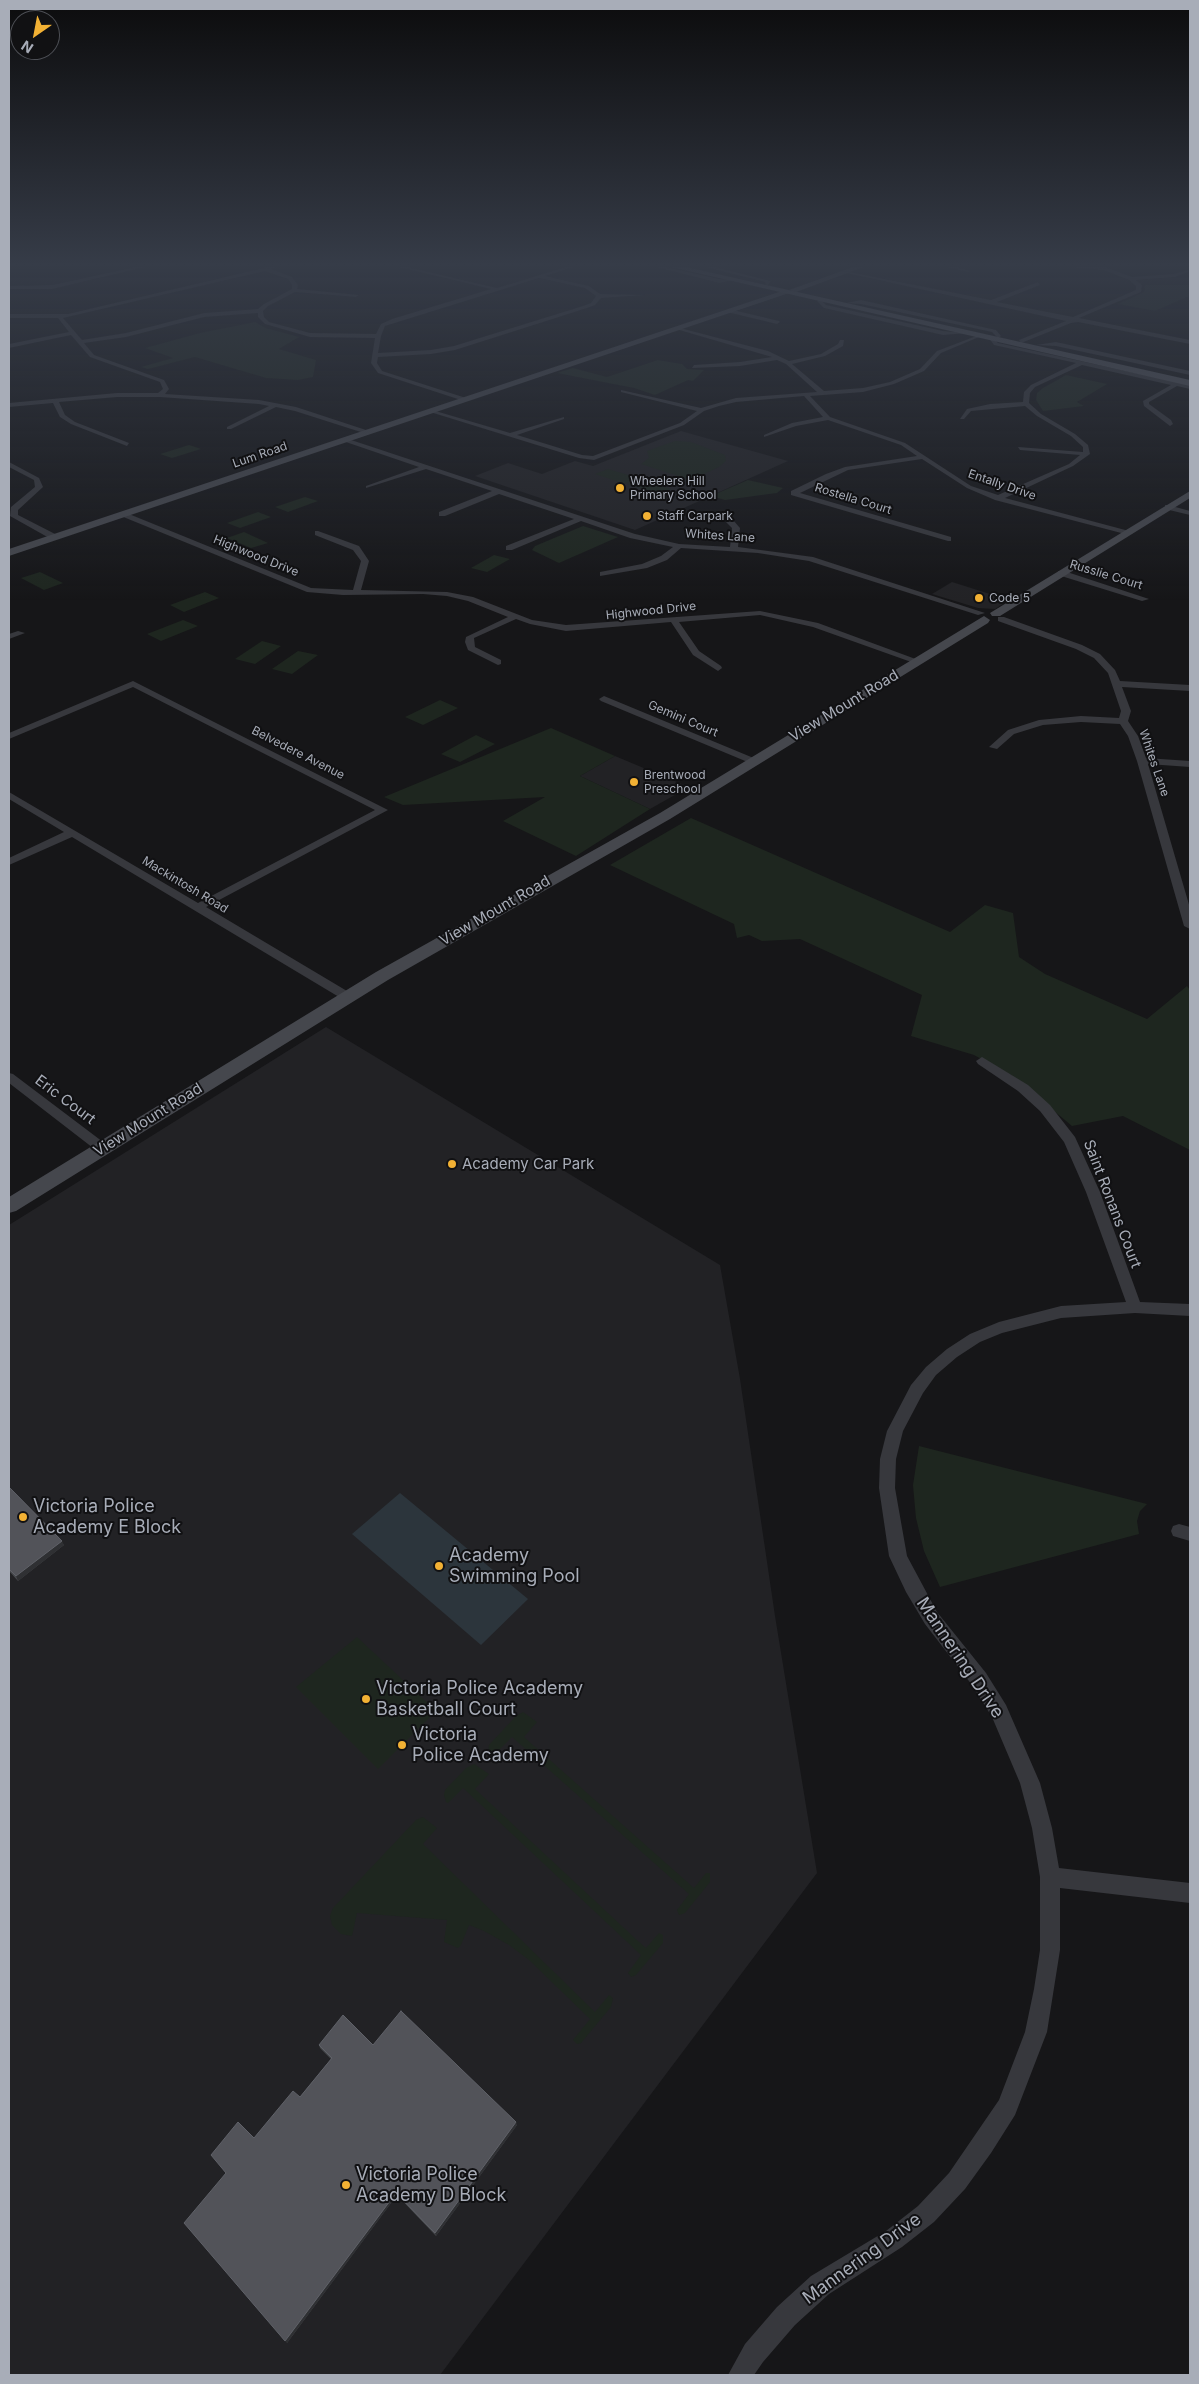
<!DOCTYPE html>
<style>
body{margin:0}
#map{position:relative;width:1199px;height:2384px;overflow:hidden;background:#161618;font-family:Inter,sans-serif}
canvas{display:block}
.frame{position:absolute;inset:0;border:10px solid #a8adb8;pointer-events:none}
.north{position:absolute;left:10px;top:10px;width:50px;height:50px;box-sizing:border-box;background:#111113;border:1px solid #4d4f55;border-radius:50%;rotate:213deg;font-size:14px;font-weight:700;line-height:20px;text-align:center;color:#a8adb8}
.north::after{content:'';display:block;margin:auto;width:18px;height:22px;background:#f2b134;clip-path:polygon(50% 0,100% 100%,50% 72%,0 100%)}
</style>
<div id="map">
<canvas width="1199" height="2384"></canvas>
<div class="frame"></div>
<div class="north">N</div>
</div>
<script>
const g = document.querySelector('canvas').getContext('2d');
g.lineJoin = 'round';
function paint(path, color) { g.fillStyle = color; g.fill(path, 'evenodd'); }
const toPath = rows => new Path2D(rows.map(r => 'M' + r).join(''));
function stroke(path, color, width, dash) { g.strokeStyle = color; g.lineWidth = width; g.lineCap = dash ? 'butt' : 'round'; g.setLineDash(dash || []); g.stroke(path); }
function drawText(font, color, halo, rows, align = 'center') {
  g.font = font + ' Inter,sans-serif'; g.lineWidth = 4; g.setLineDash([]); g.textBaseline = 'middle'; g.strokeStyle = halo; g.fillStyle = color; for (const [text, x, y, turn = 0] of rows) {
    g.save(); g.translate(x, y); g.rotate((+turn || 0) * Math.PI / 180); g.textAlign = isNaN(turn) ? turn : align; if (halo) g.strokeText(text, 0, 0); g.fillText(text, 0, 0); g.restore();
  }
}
paint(toPath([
 [681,431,788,461,635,530,475,476,508,463,542,474,575,461,593,466],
 [952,582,1009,600,995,609,978,608,932,594],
 [615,756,689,787,650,809,580,776],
 [326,1027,720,1265,740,1379,775,1616,817,1873,440,2375,9,2375,9,1225]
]), '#222225');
paint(toPath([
 [1145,285,1190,285,1190,298,1187,297,1155,311,1118,304,1144,292],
 [255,322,266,328,299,337,279,349,316,360,313,377,298,380,266,378,195,357,148,369,141,367,173,358,145,348,200,333],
 [658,360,682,364,687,369,704,370,693,381,688,380,655,395,634,388,557,373,573,368,607,377],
 [1066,375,1107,384,1077,402,1084,406,1043,411,1036,400,1037,393,1043,388],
 [675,441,691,442,725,455,726,461,719,467,691,480,641,464,649,458,647,451],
 [189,445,201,449,172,458,160,454],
 [608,469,638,478,625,484,595,474],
 [640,479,671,489,659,494,627,484],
 [748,480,783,488,777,493,725,500,711,496],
 [305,497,318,501,288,512,275,507],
 [258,512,271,517,240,528,227,523],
 [583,526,618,537,559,563,532,550,535,546],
 [244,532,268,543,251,548,227,538],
 [494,555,510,559,487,572,471,568],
 [40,572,63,583,44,590,21,578],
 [205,592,219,598,184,612,170,605],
 [183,620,198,626,161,641,147,634],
 [262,641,281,646,255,664,235,659],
 [298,651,318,655,292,674,272,669],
 [440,700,458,708,423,725,405,717],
 [551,728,615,756,580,776,650,809,576,856,503,821,545,797,403,805,384,797],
 [476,735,495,744,460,762,441,754],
 [691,818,950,932,985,905,1013,913,1019,957,1045,974,1147,1019,1187,986,1190,990,1190,1150,1123,1116,1072,1126,1011,1075,974,1055,911,1036,922,995,800,939,762,941,749,935,737,938,734,924,610,865],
 [919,1446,1147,1504,1140,1511,1137,1521,1139,1534,940,1587,924,1551,916,1518,913,1485],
 [357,1637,436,1711,378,1769,296,1687],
 [523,1712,537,1722,524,1737,694,1888,706,1873,710,1873,710,1882,685,1913,679,1915,677,1910,689,1894,512,1737,493,1756,488,1754,489,1745,516,1716],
 [474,1764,489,1774,475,1789,638,1941,646,1948,659,1933,663,1935,663,1943,636,1975,631,1977,628,1973,641,1955,463,1788,448,1803,446,1802,444,1795,445,1790,466,1768],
 [423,1817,437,1828,423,1844,595,2012,609,1995,613,1998,611,2007,581,2043,577,2044,573,2040,590,2019,529,1960,509,1945,484,1931,469,1925,461,1945,458,1948,444,1942,447,1920,357,1913,352,1936,341,1934,332,1925,330,1916,333,1908,416,1820]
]), '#1e261f');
paint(toPath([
 [400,1493,528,1599,481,1645,352,1534]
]), '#2c353c');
paint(toPath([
 [136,267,145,267,52,289,9,289,9,286,52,285,136,267],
 [268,267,276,267,271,269,292,277,298,285,297,289,359,295,356,297,295,292,268,306,263,311,264,317,269,322,310,333,376,334,381,324,392,319,491,289,399,267,407,267,497,288,566,267,573,267,545,276,589,286,600,294,646,295,601,298,595,305,587,308,455,350,431,354,378,357,377,363,382,371,466,398,464,401,378,373,371,363,375,338,310,337,265,324,258,317,258,313,204,317,126,337,84,343,94,355,164,380,169,389,165,394,259,400,296,407,369,431,367,434,295,411,276,407,231,429,227,429,227,427,269,406,259,404,160,397,117,397,59,402,65,415,75,422,129,443,127,446,71,424,60,417,53,403,9,407,9,403,117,393,158,393,163,389,160,382,90,357,71,335,9,348,9,344,69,332,58,318,9,318,9,314,68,314,268,267],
 [265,271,288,279,292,285,292,289,264,304,258,309,204,313,126,333,82,340,63,318,265,271],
 [539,278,585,288,596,296,591,303,583,306,454,346,431,350,378,353,381,336,385,326,539,278],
 [657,267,665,267,719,279,734,280,719,283,657,267],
 [706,267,714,267,771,281,767,286,765,282,706,267],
 [948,267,957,267,970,271,968,272,948,267],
 [1072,267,1105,267,1132,277,1174,274,1188,270,1188,272,1175,277,1136,280,1142,285,1141,292,1079,318,1190,340,1190,344,1078,322,1071,323,1021,343,1019,340,1066,321,842,272,844,271,991,300,1038,282,1040,285,997,302,1073,317,1136,290,1136,286,1129,280,1104,270,1072,267],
 [820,299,826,305,943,331,967,333,943,335,824,308,817,301,820,299],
 [861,300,996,330,1001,336,998,338,992,332,861,304,846,303,861,300],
 [729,309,779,321,780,322,777,324,727,312,729,309],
 [676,327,768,351,789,361,821,354,838,344,840,340,844,340,843,346,825,356,792,364,824,391,863,388,890,382,920,369,937,351,979,335,979,337,941,353,924,371,894,384,863,392,810,396,830,417,905,443,971,486,998,495,1069,464,1080,455,1020,450,1018,447,1083,452,1083,447,1071,436,1037,416,1025,406,971,411,964,419,960,419,967,409,990,404,1023,402,1024,392,1031,385,1076,363,994,345,989,338,993,338,998,343,1190,385,1190,389,1177,386,1149,402,1149,404,1171,420,1173,424,1170,426,1144,406,1143,401,1171,385,1082,365,1035,387,1030,393,1029,403,1041,414,1075,434,1088,445,1090,454,1073,466,1005,498,1129,531,1129,535,995,500,967,488,922,459,848,470,800,493,951,537,951,541,948,541,791,495,791,491,826,474,845,467,917,456,901,445,828,420,796,426,764,437,764,435,792,423,823,417,804,396,736,402,719,406,704,411,684,425,594,460,579,458,427,411,432,410,510,433,564,417,564,419,517,435,582,455,593,456,680,423,697,411,621,392,621,390,701,408,736,398,817,392,786,364,777,360,740,366,692,368,694,365,740,362,772,357,676,329,676,327],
 [1056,342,1190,371,1190,375,1056,346,1036,345,1056,342],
 [345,438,635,534,679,544,730,547,732,528,726,522,733,520,740,528,738,547,813,557,985,613,978,615,809,561,758,553,681,548,667,560,647,568,600,576,600,572,642,564,661,556,673,547,630,538,581,521,512,550,506,550,506,546,574,519,499,494,445,516,439,516,439,512,492,491,426,469,366,488,366,486,419,467,343,441,345,438],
 [9,462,39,478,43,487,18,510,18,515,57,535,57,539,51,539,10,516,11,507,35,487,34,480,9,467,9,462],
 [1168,505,1190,511,1190,515,1165,509,1165,505,1168,505],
 [124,512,311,588,353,590,361,561,353,550,315,535,315,531,318,531,359,546,369,561,361,590,447,592,473,597,532,620,566,625,760,611,818,623,921,661,914,663,813,627,760,615,679,622,699,651,721,666,722,668,718,671,693,655,671,622,566,631,530,624,516,619,474,638,475,647,501,660,501,664,498,665,468,650,465,642,466,637,508,617,468,601,447,596,423,594,343,595,307,592,121,516,120,514,124,512],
 [1058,571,1064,571,1149,599,1142,601,1058,575,1058,571],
 [998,617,1004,617,1082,645,1100,654,1115,670,1120,681,1190,685,1190,691,1122,687,1131,711,1128,721,1138,736,1146,758,1190,761,1190,767,1148,764,1190,908,1190,929,1184,926,1137,761,1128,736,1120,724,1081,722,1043,725,1014,734,997,749,989,747,1008,730,1039,720,1081,716,1119,718,1121,711,1108,673,1094,658,1076,649,998,621,998,617],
 [18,631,25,633,9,639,9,634,18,631],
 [133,681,388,810,206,907,352,994,354,997,352,1000,344,1000,72,837,9,865,9,858,64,832,9,799,9,792,198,903,375,810,133,687,9,739,9,733,133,681],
 [604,696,756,759,758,761,750,763,601,701,599,699,604,696],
 [982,1057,1028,1085,1050,1105,1075,1137,1100,1192,1140,1302,1190,1304,1190,1316,1135,1313,1061,1318,1002,1333,980,1342,957,1357,936,1375,923,1393,903,1431,896,1459,895,1488,907,1556,937,1612,986,1673,1006,1705,1040,1783,1052,1828,1059,1868,1190,1883,1190,1903,1060,1888,1060,1950,1047,2032,1015,2115,991,2153,965,2189,934,2222,902,2247,829,2294,795,2325,763,2362,754,2375,728,2375,745,2344,777,2307,811,2276,886,2231,918,2206,949,2173,999,2100,1025,2032,1034,1989,1040,1950,1040,1877,1032,1828,1020,1783,992,1717,972,1685,925,1624,906,1592,889,1556,879,1488,880,1459,887,1431,911,1385,926,1367,947,1349,970,1334,999,1322,1061,1306,1126,1302,1086,1192,1064,1142,1040,1111,1018,1091,978,1064,976,1061,982,1057],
 [9,1073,13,1074,107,1145,109,1148,107,1151,97,1151,9,1083,9,1073],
 [1179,1524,1190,1527,1190,1541,1173,1536,1171,1531,1173,1526,1179,1524]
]), '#37383d');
paint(toPath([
 [853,267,864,267,796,292,789,290,853,267],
 [782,291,789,293,9,556,9,549,782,291],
 [1190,491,1190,498,1000,616,992,616,990,613,1190,491],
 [984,616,990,620,988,623,670,819,388,980,16,1211,9,1213,9,1197,376,972,660,813,984,616]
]), '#45474d');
paint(toPath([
 [671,267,686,267,1190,380,1190,386,671,267]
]), '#53555c');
paint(toPath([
 [9,1487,64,1545,18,1581,9,1571],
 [319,2045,373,2045,517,2125,436,2236,397,2195,287,2343,254,2138,300,2097,331,2059,320,2048]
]), '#47494d');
paint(toPath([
 [62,1541,64,1545,18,1581,16,1576],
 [516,2122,517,2125,436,2236,435,2233],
 [396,2193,397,2195,287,2343,285,2341]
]), '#2f3033');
const building = toPath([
 [9,1487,62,1541,16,1576,9,1569,9,1487],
 [401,2011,516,2122,435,2233,396,2193,285,2341,184,2223,226,2173,211,2155,238,2122,254,2138,293,2091,300,2097,332,2058,319,2045,343,2015,373,2045,401,2011]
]);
paint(building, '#525359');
stroke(building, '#5f6168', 1);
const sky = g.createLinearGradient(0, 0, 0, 601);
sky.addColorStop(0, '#0c0c0d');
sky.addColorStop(0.44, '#363c48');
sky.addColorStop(1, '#363c4800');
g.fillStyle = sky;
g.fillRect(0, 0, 1199, 601);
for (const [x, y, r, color] of [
 [620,488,5,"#f2b134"],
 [647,516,5,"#f2b134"],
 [979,598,5,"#f2b134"],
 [634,782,5,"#f2b134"],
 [452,1164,5,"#f2b134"],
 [23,1517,5,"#f2b134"],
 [439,1566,5,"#f2b134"],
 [366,1699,5,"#f2b134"],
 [402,1745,5,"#f2b134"],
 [346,2185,5,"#f2b134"]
]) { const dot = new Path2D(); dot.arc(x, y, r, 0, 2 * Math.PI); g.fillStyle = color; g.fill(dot); stroke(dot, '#111113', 2); }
drawText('12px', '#a8adb8', '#111113', [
 ["Lum Road",260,455,-19],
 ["Entally Drive",1002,485,19],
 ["Rostella Court",853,499,17],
 ["Whites Lane",720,536,4],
 ["Highwood Drive",256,556,22],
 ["Russlie Court",1106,575,17],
 ["Highwood Drive",651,611,-6],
 ["Gemini Court",683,719,23],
 ["Belvedere Avenue",298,753,27],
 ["Whites Lane",1154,763,71],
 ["Mackintosh Road",185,885,31]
]);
drawText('12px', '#a8adb8', '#111113', [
 ["Wheelers Hill",630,481],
 ["Primary School",630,495],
 ["Staff Carpark",657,516],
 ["Code 5",989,598],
 ["Brentwood",644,775],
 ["Preschool",644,789]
], 'left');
drawText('15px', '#a8adb8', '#111113', [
 ["View Mount Road",844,706,-31],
 ["View Mount Road",495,911,-30],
 ["Eric Court",65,1100,37],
 ["View Mount Road",148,1120,-32],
 ["Saint Ronans Court",1112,1204,69]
]);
drawText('15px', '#a8adb8', '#111113', [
 ["Academy Car Park",462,1164]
], 'left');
drawText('18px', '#a8adb8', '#111113', [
 ["Victoria Police",33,1507],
 ["Academy E Block",33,1528],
 ["Academy",449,1556],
 ["Swimming Pool",449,1577],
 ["Victoria Police Academy",376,1689],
 ["Basketball Court",376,1710],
 ["Victoria",412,1735],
 ["Police Academy",412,1756],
 ["Victoria Police",356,2175],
 ["Academy D Block",356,2196]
], 'left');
drawText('18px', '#a8adb8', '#111113', [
 ["Mannering Drive",960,1658,56],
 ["Mannering Drive",862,2259,-36]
]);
</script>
